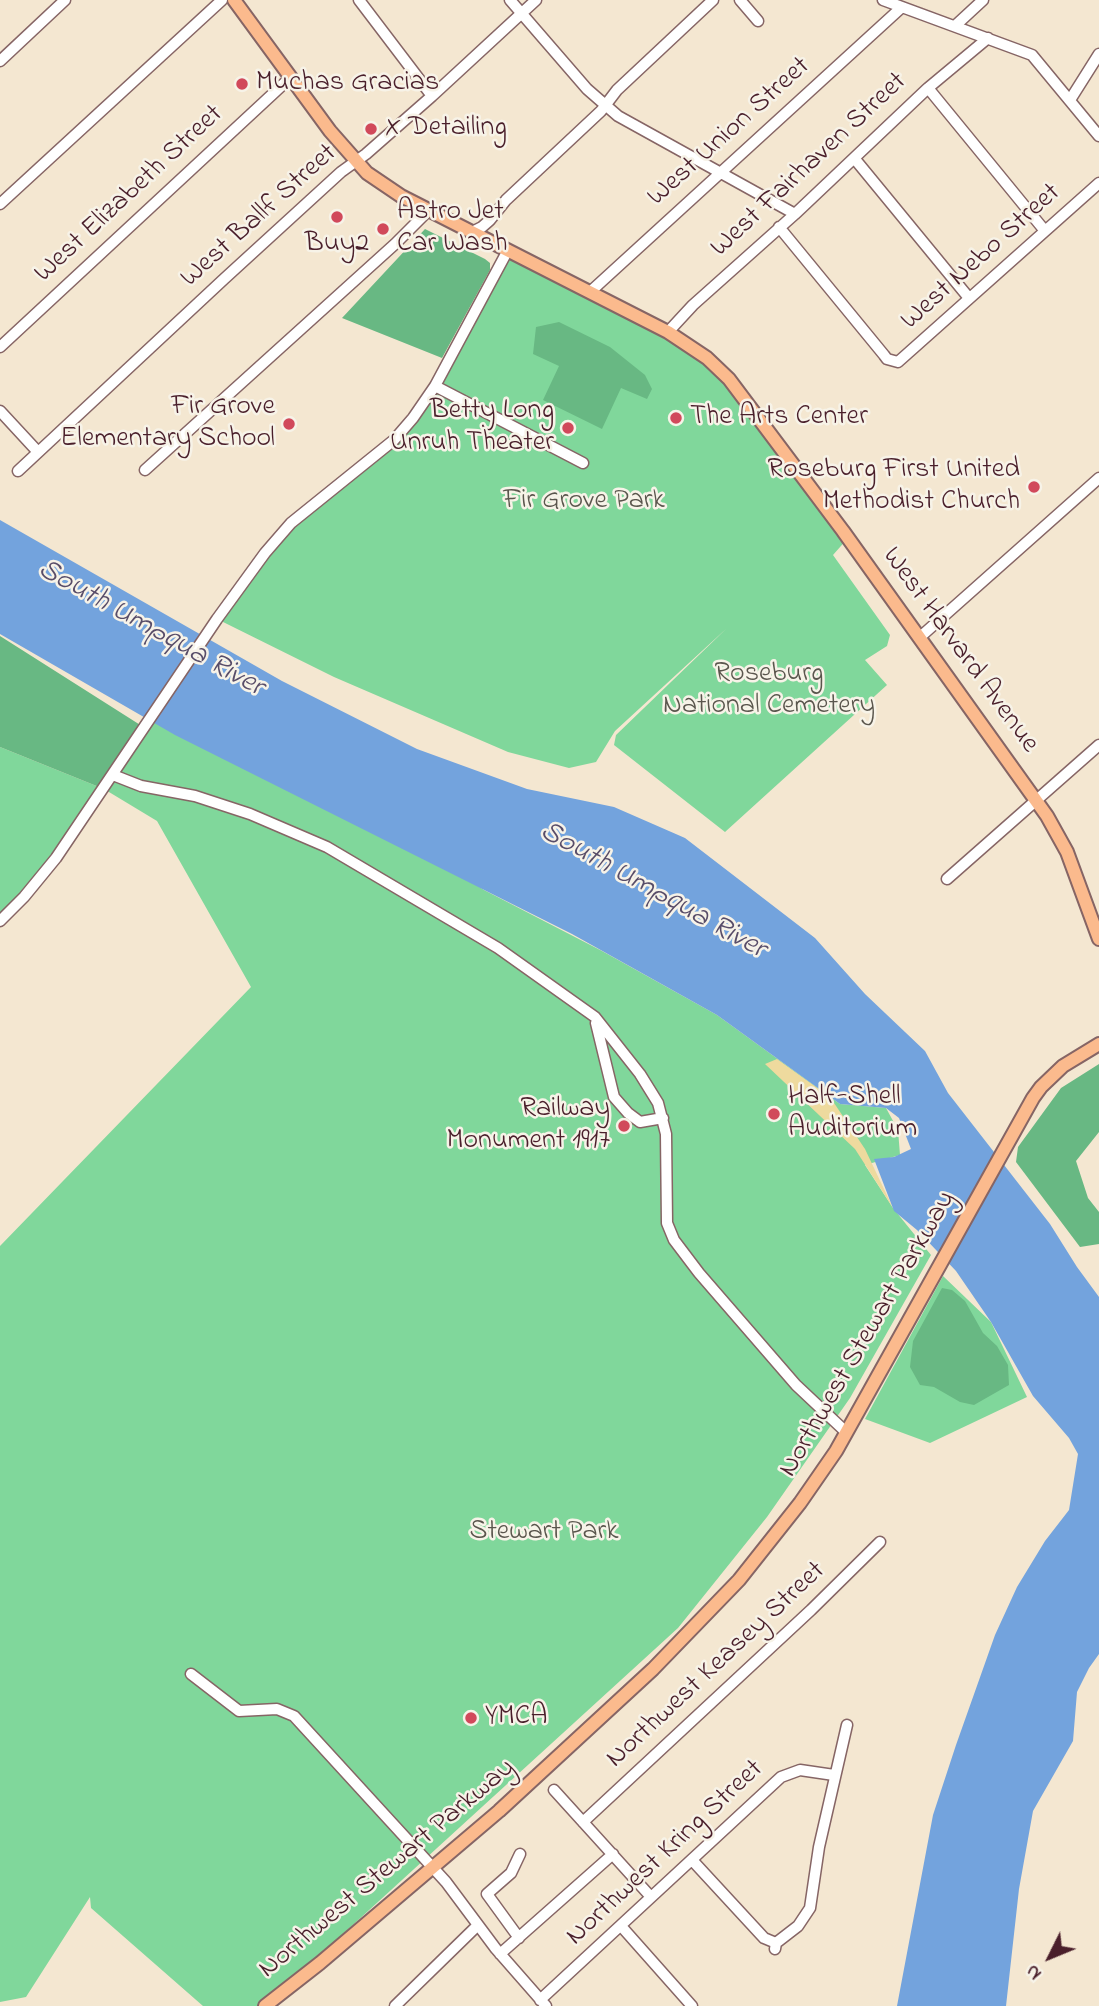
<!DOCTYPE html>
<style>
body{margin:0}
#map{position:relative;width:1099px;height:2006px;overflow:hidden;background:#f4e7d1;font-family:"Indie Flower",sans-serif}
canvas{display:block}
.north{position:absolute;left:1015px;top:1922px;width:70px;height:70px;-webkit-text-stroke:5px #f7f3e8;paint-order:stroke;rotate:227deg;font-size:19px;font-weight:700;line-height:28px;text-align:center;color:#4a1f2b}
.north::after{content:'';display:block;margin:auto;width:24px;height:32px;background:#4a1f2b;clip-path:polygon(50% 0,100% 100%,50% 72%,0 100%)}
</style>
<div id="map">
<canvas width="1099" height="2006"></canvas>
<div class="north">N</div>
</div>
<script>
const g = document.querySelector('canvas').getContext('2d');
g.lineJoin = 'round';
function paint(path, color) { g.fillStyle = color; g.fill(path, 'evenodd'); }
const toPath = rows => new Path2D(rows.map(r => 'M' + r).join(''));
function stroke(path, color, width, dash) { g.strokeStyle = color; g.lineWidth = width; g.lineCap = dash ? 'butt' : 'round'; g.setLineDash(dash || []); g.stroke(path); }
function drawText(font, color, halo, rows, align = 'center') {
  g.font = font + ' "Indie Flower",sans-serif'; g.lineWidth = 5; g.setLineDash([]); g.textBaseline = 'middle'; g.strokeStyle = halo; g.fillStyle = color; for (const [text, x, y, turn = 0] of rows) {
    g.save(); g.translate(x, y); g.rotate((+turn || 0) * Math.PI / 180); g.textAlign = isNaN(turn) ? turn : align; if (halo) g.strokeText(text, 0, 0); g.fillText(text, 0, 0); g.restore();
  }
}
paint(toPath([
 [508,250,629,312,718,367,848,538,833,555,890,635,887,646,865,660,887,685,725,832,614,745,616,735,727,628,615,731,596,762,569,768,508,752,334,677,217,619,291,523,405,427,422,406],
 [175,682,484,890,602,951,717,1015,840,1104,886,1108,898,1130,900,1155,865,1165,893,1208,931,1255,850,1398,767,1517,678,1628,264,2006,203,2006,91,1908,90,1897,26,1997,0,2002,0,1246,251,987,157,821,104,789,56,858,0,919,0,747,104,789],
 [943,1276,991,1322,1027,1397,930,1443,865,1419]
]), '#80d79b');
paint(toPath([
 [425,229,485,259,490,263,490,270,442,358,342,318],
 [559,322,610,347,645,375,652,389,647,399,621,388,602,429,543,400,559,366,533,354,536,327],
 [0,636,145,728,104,789,0,747],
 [1099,1064,1099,1132,1076,1161,1088,1198,1099,1212,1099,1244,1080,1247,1016,1162,1018,1147,1061,1088],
 [942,1288,952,1290,965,1301,983,1333,997,1346,1008,1365,1009,1385,974,1405,960,1402,934,1387,920,1385,910,1367,913,1341]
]), '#68b883');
paint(toPath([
 [777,1059,830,1097,865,1149,893,1208,855,1149,765,1064]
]), '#eeda9e');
paint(toPath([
 [0,520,282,681,417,749,527,789,614,807,685,838,815,938,865,994,925,1051,948,1093,1050,1224,1077,1267,1099,1297,1099,1654,1089,1668,1077,1692,1073,1741,1033,1811,1019,1889,1006,2006,897,2006,933,1815,956,1745,995,1635,1017,1587,1045,1541,1069,1510,1078,1454,1069,1438,1033,1396,991,1322,956,1271,917,1230,894,1211,874,1159,894,1157,911,1149,899,1118,886,1108,840,1104,717,1015,572,934,175,735,0,634]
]), '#73a3dd');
const minor = toPath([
 [359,0,432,96],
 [510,0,587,89,618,116,795,214],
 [740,0,758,21],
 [883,0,1032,55,1099,136],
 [956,25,983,0],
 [0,61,65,0],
 [928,88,1045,231],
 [1070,100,1099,54],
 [854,158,969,298],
 [0,204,222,0],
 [779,227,884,355,887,359,898,362,1099,183],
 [472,232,482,227,490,220,506,200,601,111,617,90,713,0],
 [590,292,902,7],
 [668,332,693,305,795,214,928,88,988,38],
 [0,347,291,77],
 [435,386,583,463],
 [0,411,38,452],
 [145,470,395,244,428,211],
 [18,471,224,279,341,172,366,154,432,96,536,0],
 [919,638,1099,478],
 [113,775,141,786,195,796,250,814,327,847,498,948,595,1017,640,1074,658,1103,666,1134,667,1223,674,1240,699,1273,796,1385,846,1432],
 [947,879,1099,745],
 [0,921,24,897,56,858,217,619,265,553,291,523,394,440,413,418,435,386,508,250],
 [596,1023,614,1097,628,1113,640,1122,663,1118],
 [191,1674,239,1711,277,1709,294,1716,446,1882,496,1949,546,2006],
 [554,1790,651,1897],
 [583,1822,811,1610,880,1542],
 [692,1860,764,1938,776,1943,775,1949],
 [621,1926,692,2006],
 [519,1938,487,1894,511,1873,520,1854],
 [776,1943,798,1926,810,1908,819,1847,847,1725],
 [500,1954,613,1854],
 [540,2000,781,1777,800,1770,834,1775],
 [395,2006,478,1925]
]);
const major = toPath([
 [234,0,330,131,367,173,401,196,668,332,707,358,729,379,843,531,1047,816,1067,852,1099,939],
 [265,2006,320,1963,499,1811,653,1669,739,1580,800,1503,836,1451,1033,1098,1041,1087,1063,1066,1099,1044]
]);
stroke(minor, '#866565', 13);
stroke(major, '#866565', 16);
stroke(minor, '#fff', 10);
stroke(major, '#fbba8d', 12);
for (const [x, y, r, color] of [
 [242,84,7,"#d1495b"],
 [371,129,7,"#d1495b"],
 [337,217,7,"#d1495b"],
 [383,229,7,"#d1495b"],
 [676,418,7,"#d1495b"],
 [289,424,7,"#d1495b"],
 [568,428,7,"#d1495b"],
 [1034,487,7,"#d1495b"],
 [774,1114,7,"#d1495b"],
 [624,1126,7,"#d1495b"],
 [471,1718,7,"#d1495b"]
]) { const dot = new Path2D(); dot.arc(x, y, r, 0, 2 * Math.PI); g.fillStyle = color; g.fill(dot); stroke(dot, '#f7f3e8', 2.5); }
drawText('28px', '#4a1f2b', '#f7f3e8', [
 ["Muchas Gracias",256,84],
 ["X Detailing",385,129],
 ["Astro Jet",397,213],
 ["Car Wash",397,245],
 ["Buy2",337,245,"center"],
 ["Fir Grove",275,408,"right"],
 ["Elementary School",275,440,"right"],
 ["Betty Long",554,412,"right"],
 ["Unruh Theater",554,444,"right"],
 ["The Arts Center",690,418],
 ["Roseburg First United",1020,471,"right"],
 ["Methodist Church",1020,503,"right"],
 ["Half-Shell",788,1098],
 ["Auditorium",788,1130],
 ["Railway",610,1110,"right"],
 ["Monument 1917",610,1142,"right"],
 ["YMCA",485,1718]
], 'left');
drawText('28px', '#4a1f2b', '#f7f3e8', [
 ["West Union Street",730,133,-42],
 ["West Fairhaven Street",810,166,-43],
 ["West Elizabeth Street",130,195,-43],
 ["West Ballf Street",260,217,-42],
 ["West Nebo Street",982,258,-42],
 ["West Harvard Avenue",959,651,54],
 ["Northwest Stewart Parkway",869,1335,-60],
 ["Northwest Keasey Street",717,1666,-43],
 ["Northwest Kring Street",666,1854,-43],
 ["Northwest Stewart Parkway",388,1870,-40]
]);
drawText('28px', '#5a564d', '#f7f3e8', [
 ["Fir Grove Park",584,502],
 ["Roseburg",769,675],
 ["National Cemetery",769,707],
 ["Stewart Park",544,1533]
]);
drawText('italic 30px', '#584d69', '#f7f3e8', [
 ["South Umpqua River",150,630,29],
 ["South Umpqua River",652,892,29]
]);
</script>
